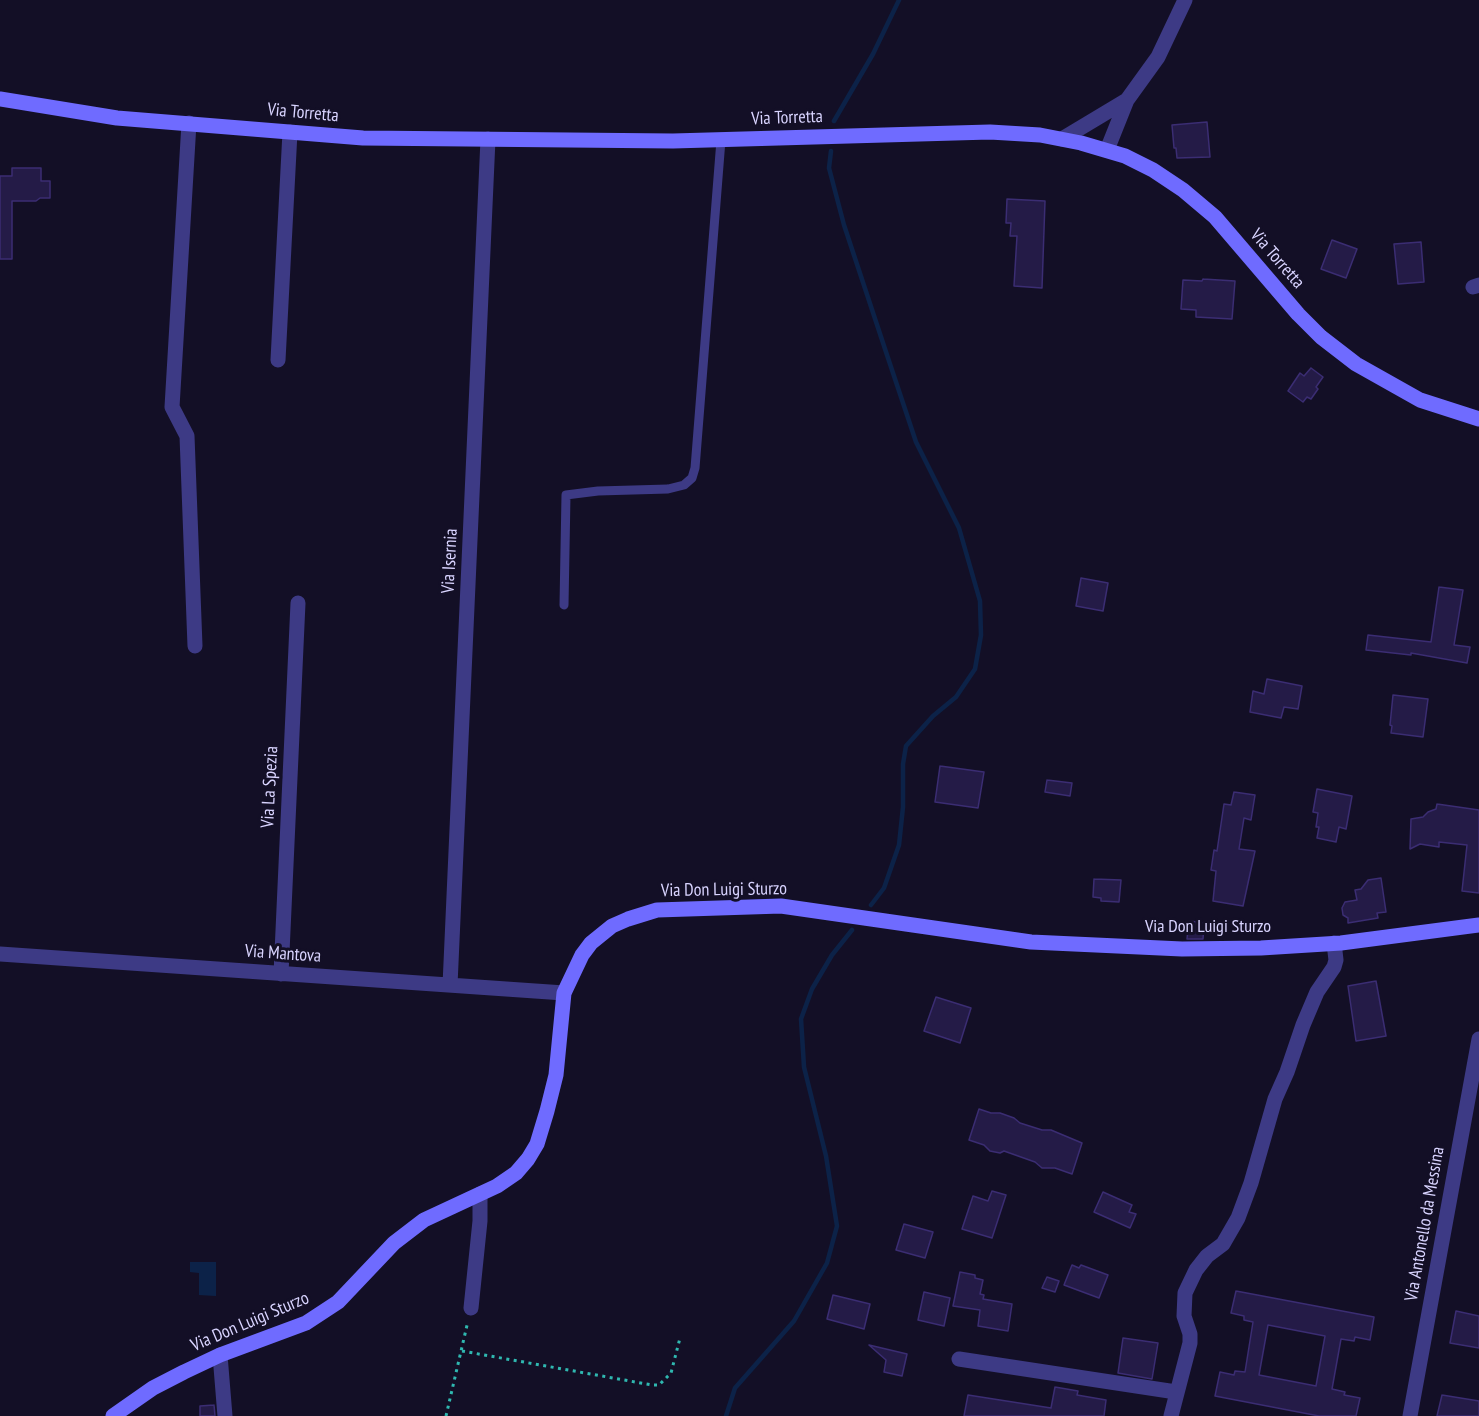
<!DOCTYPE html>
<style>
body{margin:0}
canvas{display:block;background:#130f26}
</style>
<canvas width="1479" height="1416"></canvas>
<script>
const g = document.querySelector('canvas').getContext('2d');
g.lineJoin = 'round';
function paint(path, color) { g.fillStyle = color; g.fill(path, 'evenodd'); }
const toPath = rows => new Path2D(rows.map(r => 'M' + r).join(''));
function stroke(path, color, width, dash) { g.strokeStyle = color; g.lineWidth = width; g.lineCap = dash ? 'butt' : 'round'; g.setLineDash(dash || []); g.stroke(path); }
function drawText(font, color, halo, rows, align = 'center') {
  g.font = font + ' "PT Sans Narrow",sans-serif'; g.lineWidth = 6; g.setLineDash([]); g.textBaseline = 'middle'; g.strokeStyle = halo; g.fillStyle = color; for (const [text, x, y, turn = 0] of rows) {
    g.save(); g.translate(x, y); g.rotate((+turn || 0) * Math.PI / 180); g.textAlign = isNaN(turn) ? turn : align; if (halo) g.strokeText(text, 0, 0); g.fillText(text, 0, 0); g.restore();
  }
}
paint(toPath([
 [190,1262,216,1262,216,1296,199,1295,199,1273,190,1272]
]), '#0c2248');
stroke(toPath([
 [834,121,873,54,899,0],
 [831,151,829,168,844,225,888,358,916,442,959,528,980,601,981,635,975,669,956,697,933,716,906,746,903,764,903,807,899,845,884,888,871,905],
 [726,1416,735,1388,794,1321,827,1263,837,1226,826,1156,804,1067,801,1019,812,989,832,955,852,930]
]), '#0c2248', 4.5);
const building = toPath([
 [1207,122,1210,157,1177,158,1176,148,1174,148,1172,125,1207,122],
 [12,168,41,168,41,181,50,181,50,198,40,198,36,201,12,201,12,259,0,259,0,176,12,176,12,168],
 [1007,199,1045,201,1042,288,1014,286,1017,236,1010,236,1011,223,1006,223,1007,199],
 [1332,240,1357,249,1346,278,1321,269,1332,240],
 [1421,242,1424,282,1398,284,1394,244,1421,242],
 [1203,279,1235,281,1232,319,1196,317,1196,310,1181,309,1183,280,1202,281,1203,279],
 [1311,368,1323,377,1316,387,1318,389,1311,399,1307,397,1303,402,1288,391,1300,373,1304,376,1311,368],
 [1081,578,1108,583,1103,611,1076,606,1081,578],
 [1439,587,1463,590,1454,645,1470,647,1467,663,1411,653,1411,655,1366,650,1368,635,1431,642,1439,587],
 [1267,679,1302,686,1298,709,1284,707,1281,718,1250,712,1253,691,1264,694,1267,679],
 [1393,695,1428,699,1423,737,1391,733,1392,726,1390,725,1393,695],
 [940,766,984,772,978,808,935,802,940,766],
 [1047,780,1072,783,1070,796,1045,792,1047,780],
 [1317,789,1352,796,1346,829,1339,827,1336,842,1317,838,1319,827,1316,827,1318,813,1313,812,1317,789],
 [1234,792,1255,795,1251,820,1244,818,1239,849,1255,851,1243,906,1213,901,1216,871,1211,870,1214,850,1217,851,1224,804,1231,805,1234,792],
 [1437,804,1479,810,1479,893,1462,891,1467,845,1439,842,1439,847,1420,844,1410,849,1411,819,1423,817,1428,812,1436,809,1437,804],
 [1381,878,1386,912,1377,913,1378,918,1348,923,1348,918,1343,915,1342,908,1345,902,1357,900,1355,890,1361,889,1368,880,1381,878],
 [1094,879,1121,880,1119,902,1101,901,1101,898,1093,897,1094,879],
 [1189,921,1204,923,1203,939,1187,939,1189,921],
 [1376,981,1386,1036,1356,1041,1348,986,1376,981],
 [936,997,971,1008,960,1043,924,1031,936,997],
 [979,1109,991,1113,1000,1113,1014,1118,1020,1123,1042,1130,1051,1130,1082,1143,1072,1174,1055,1168,1042,1168,1035,1162,1004,1151,1000,1153,990,1151,984,1145,969,1140,979,1109],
 [992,1191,1006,1195,992,1238,962,1229,973,1196,988,1201,992,1191],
 [1103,1192,1132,1205,1129,1212,1136,1214,1130,1228,1094,1212,1103,1192],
 [904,1224,933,1232,925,1258,896,1250,904,1224],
 [1072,1265,1079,1268,1081,1265,1108,1275,1099,1298,1064,1285,1072,1265],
 [960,1272,975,1275,975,1278,983,1280,980,1294,984,1295,983,1299,1012,1304,1008,1331,978,1326,980,1310,953,1306,960,1272],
 [1047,1277,1059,1281,1055,1292,1042,1288,1047,1277],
 [1236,1291,1374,1317,1370,1340,1355,1337,1354,1341,1341,1339,1332,1389,1345,1392,1344,1395,1360,1398,1356,1416,1319,1416,1215,1396,1220,1372,1234,1375,1235,1371,1245,1372,1253,1322,1244,1320,1244,1316,1231,1313,1236,1291],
 [1268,1325,1325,1336,1316,1386,1259,1375,1268,1325],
 [924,1292,950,1298,944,1326,918,1320,924,1292],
 [833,1295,870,1304,864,1329,827,1319,833,1295],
 [1456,1311,1479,1316,1479,1348,1450,1343,1456,1311],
 [1123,1338,1158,1343,1152,1379,1118,1373,1123,1338],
 [869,1345,907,1354,902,1376,884,1372,886,1360,869,1345],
 [1055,1387,1078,1391,1077,1395,1106,1400,1104,1416,964,1416,968,1395,1051,1408,1055,1387],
 [1442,1395,1479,1401,1479,1416,1437,1416,1442,1395],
 [214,1405,215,1416,200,1416,200,1406,214,1405]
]);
paint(building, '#241b47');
stroke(building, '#3b2d73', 1.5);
stroke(toPath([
 [462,1351,652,1385,659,1385,671,1373,680,1338],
 [446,1416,468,1321]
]), '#2fb8b0', 3, [3, 4.5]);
stroke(toPath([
 [564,605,566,495,598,491,668,489,684,485,692,478,695,468,721,140]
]), '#3d3a85', 9);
stroke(toPath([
 [189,123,172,407,187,436,195,646],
 [1062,139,1127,100],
 [1107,150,1127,100,1158,57,1185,0],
 [1473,287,1479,285],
 [278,360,290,132],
 [0,954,564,993],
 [281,974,298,603],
 [450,985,488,139],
 [471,1308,480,1221,480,1194],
 [220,1355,225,1416],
 [959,1359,1176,1392],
 [1171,1416,1190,1343,1190,1334,1184,1316,1185,1293,1196,1270,1207,1256,1223,1244,1238,1218,1251,1183,1275,1099,1287,1072,1303,1025,1317,992,1334,967,1336,960,1334,943],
 [1410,1416,1479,1039]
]), '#3d3a85', 15);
stroke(toPath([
 [0,99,117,118,363,138,673,141,990,132,1040,135,1081,143,1125,156,1153,170,1183,190,1215,217,1298,314,1321,337,1356,364,1420,400,1479,419],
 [113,1416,153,1388,184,1372,220,1355,306,1323,338,1302,394,1243,424,1220,497,1186,516,1173,528,1159,537,1144,547,1111,556,1075,564,993,582,955,591,943,612,926,628,919,657,910,781,906,1031,942,1182,949,1261,948,1341,943,1479,925]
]), '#6f6bff', 15);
drawText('18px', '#d9d4ff', '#130f26', [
 ["Via Torretta",303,113,5],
 ["Via Torretta",787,118,-2],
 ["Via Torretta",1277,259,49],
 ["Via Isernia",450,561,-87],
 ["Via La Spezia",270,787,-87],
 ["Via Don Luigi Sturzo",724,890,-1],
 ["Via Don Luigi Sturzo",1208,927],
 ["Via Mantova",283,954,4],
 ["Via Antonello da Messina",1425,1224,-80],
 ["Via Don Luigi Sturzo",250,1322,-23]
]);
</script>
